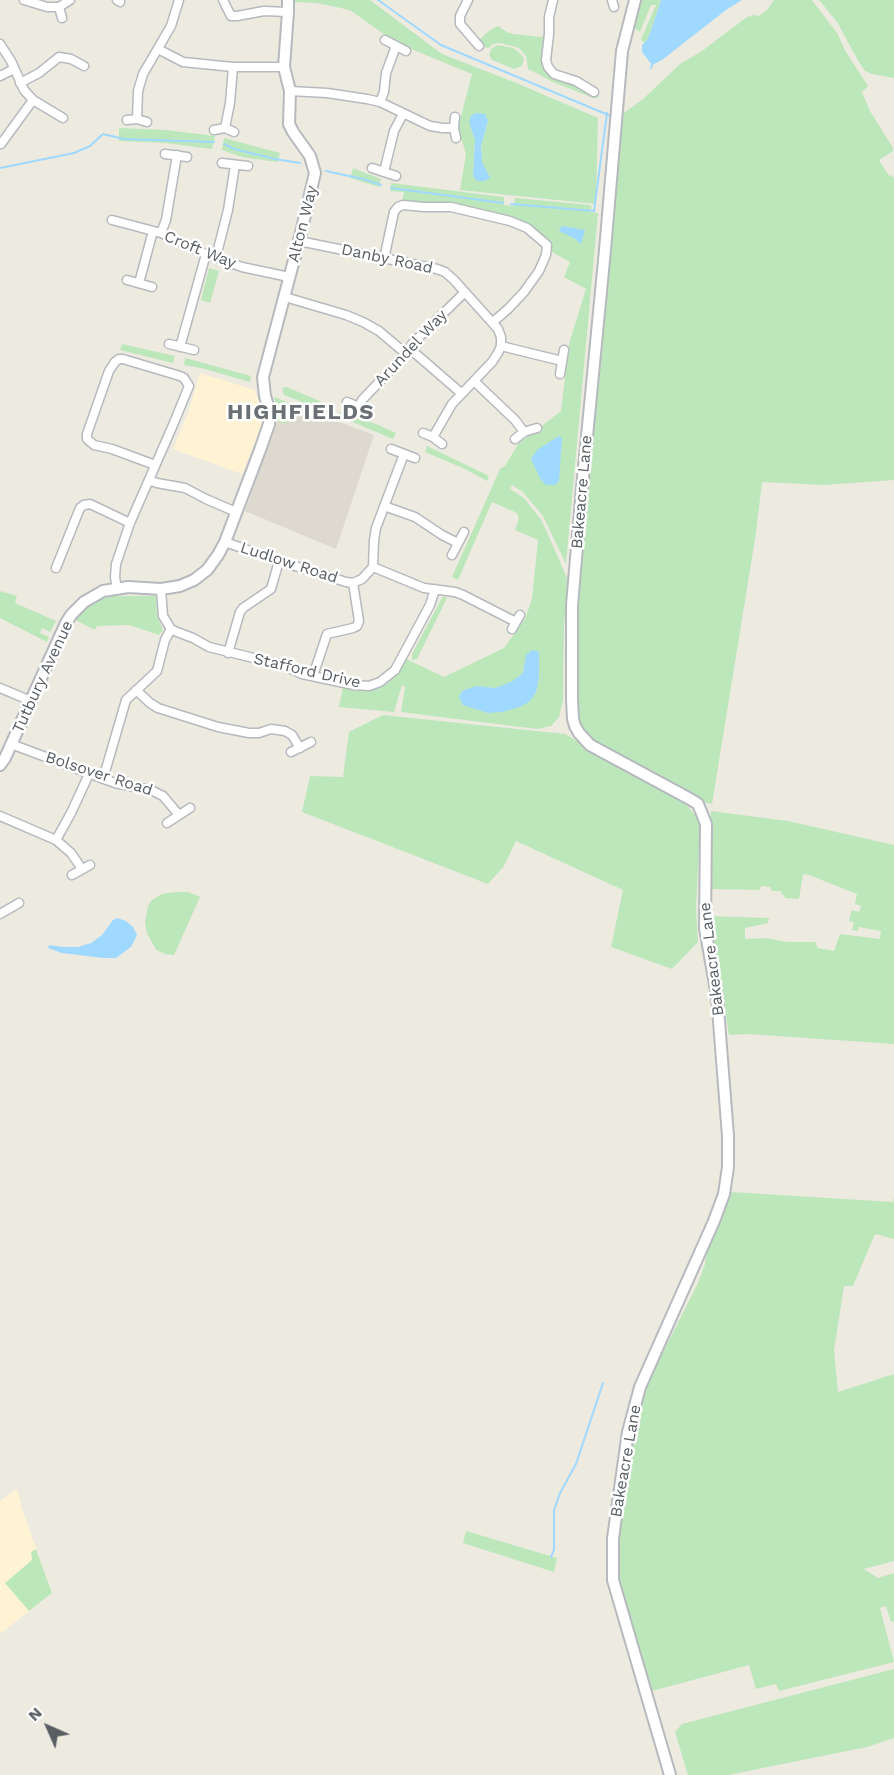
<!DOCTYPE html>
<style>
body{margin:0}
#map{position:relative;width:894px;height:1775px;overflow:hidden;background:#edeae0;font-family:"Work Sans",sans-serif}
canvas{display:block}
.north{position:absolute;left:18px;top:1697px;width:60px;height:60px;-webkit-text-stroke:4px #fff;paint-order:stroke;rotate:315deg;font-size:16px;font-weight:700;line-height:24px;text-align:center;color:#595e63}
.north::after{content:'';display:block;margin:auto;width:21px;height:27px;background:#595e63;clip-path:polygon(50% 0,100% 100%,50% 72%,0 100%)}
</style>
<div id="map">
<canvas width="894" height="1775"></canvas>
<div class="north">N</div>
</div>
<script>
const g = document.querySelector('canvas').getContext('2d');
g.lineJoin = 'round';
function paint(path, color) { g.fillStyle = color; g.fill(path, 'evenodd'); }
const toPath = rows => new Path2D(rows.map(r => 'M' + r).join(''));
function stroke(path, color, width, dash) { g.strokeStyle = color; g.lineWidth = width; g.lineCap = dash ? 'butt' : 'round'; g.setLineDash(dash || []); g.stroke(path); }
function drawText(font, color, halo, rows, align = 'center') {
  g.font = font + ' "Work Sans",sans-serif'; g.lineWidth = 5; g.setLineDash([]); g.textBaseline = 'middle'; g.strokeStyle = halo; g.fillStyle = color; for (const [text, x, y, turn = 0] of rows) {
    g.save(); g.translate(x, y); g.rotate((+turn || 0) * Math.PI / 180); g.textAlign = isNaN(turn) ? turn : align; if (halo) g.strokeText(text, 0, 0); g.fillText(text, 0, 0); g.restore();
  }
}
paint(toPath([
 [200,373,255,390,262,412,261,427,242,474,173,449,188,413],
 [17,1489,22,1509,52,1593,0,1634,0,1501]
]), '#fff3d4');
paint(toPath([
 [294,405,374,435,336,549,245,511,277,421,286,424]
]), '#ddd9cf');
paint(toPath([
 [295,0,370,0,442,54,514,82,598,118,596,204,460,190,466,154,458,128,472,74,416,51,385,35,350,10,317,3,295,2],
 [488,121,481,146,482,162,485,171,473,176,475,140],
 [642,0,661,0,650,33,647,40,644,43,641,39,656,5,651,5,640,32,634,28],
 [774,0,812,0,837,33,846,52,868,86,862,92,870,111,893,148,893,151,879,160,889,176,892,175,894,179,894,480,824,485,762,482,756,533,712,804,690,799,579,733,571,629,621,115,642,100,680,64,702,51,747,17,753,15,759,16,767,10],
 [819,0,894,0,894,78,872,74,865,71,860,64,837,22],
 [498,26,507,32,513,34,541,37,546,33,543,61,568,82,599,96,597,98,593,98,553,82,528,69,526,56,519,48,500,43,493,44,489,48,483,47,480,39,490,30],
 [498,45,513,48,521,54,524,59,522,66,514,69,492,60,489,54,492,48],
 [119,128,166,130,215,136,212,149,165,143,119,141],
 [224,138,280,153,277,162,242,157,222,150],
 [353,168,381,179,379,187,350,178],
 [391,183,504,197,504,205,514,206,515,198,590,205,592,208,588,212,598,213,566,564,543,516,523,492,512,485,510,489,524,498,542,521,568,580,564,624,563,700,559,717,551,726,537,729,401,712,405,687,402,685,394,712,339,707,343,687,372,689,387,684,394,675,404,658,444,677,504,648,525,619,532,599,538,540,515,530,519,518,517,513,492,502,458,580,452,577,500,469,505,466,518,444,561,411,569,344,586,289,564,277,570,262,552,252,550,242,527,224,515,218,453,204,402,201,404,192,390,191],
 [532,650,538,652,539,678,536,692,496,688,511,682,523,673,527,655],
 [209,268,219,271,210,303,201,300],
 [122,344,175,356,173,363,120,350],
 [185,358,251,376,250,382,201,368,184,365],
 [287,387,331,406,328,412,284,395,282,388],
 [274,397,294,405,286,424,277,421,278,414],
 [340,412,376,424,396,433,393,439,338,416],
 [427,446,489,476,487,481,465,469,425,452],
 [0,591,17,596,15,603,56,621,50,632,42,628,40,633,49,637,47,642,0,618],
 [113,596,156,596,157,616,163,630,159,635,129,625,97,626,95,630,75,620,78,614,86,606,98,600],
 [443,596,447,598,417,659,412,660,412,654],
 [383,715,565,734,686,804,697,818,700,830,696,908,698,942,672,969,611,947,623,890,516,841,504,866,488,884,302,812,310,776,343,777,349,732],
 [711,811,788,821,894,845,894,1044,748,1034,729,1035,709,916,769,918,768,923,745,928,745,939,766,938,787,942,815,942,818,948,834,951,840,934,880,939,881,931,859,927,858,931,852,930,854,922,849,921,852,910,859,912,861,906,855,904,857,894,809,875,803,874,799,899,785,898,784,895,782,895,781,891,772,891,770,887,762,886,759,890,709,889],
 [176,892,188,892,200,897,174,955,165,954,156,950,147,933,145,922,148,906,152,900,162,894],
 [731,1192,893,1202,894,1198,894,1239,875,1234,853,1286,844,1286,834,1350,838,1392,894,1374,894,1561,864,1569,878,1578,894,1573,894,1621,891,1622,886,1606,880,1608,894,1662,779,1691,776,1684,756,1689,749,1665,652,1691,618,1578,617,1543,638,1417,646,1389,656,1366,698,1283,705,1264,707,1248],
 [466,1531,557,1558,554,1572,463,1543],
 [36,1549,52,1593,29,1611,5,1583,32,1560,31,1552],
 [894,1669,894,1738,867,1747,728,1775,688,1775,675,1732,682,1724]
]), '#bce7bb');
paint(toPath([
 [661,0,742,0,726,10,662,60,652,65,642,52,642,45,647,40,650,33],
 [476,113,485,114,488,121,481,146,482,162,490,178,484,181,477,181,473,176,475,140,469,122,471,116],
 [562,226,585,230,581,244,574,238,559,231],
 [559,436,562,438,559,481,555,485,546,485,540,478,531,459,537,450],
 [532,650,539,652,539,678,536,692,530,701,520,707,502,712,488,713,463,705,459,697,462,691,476,686,495,688,511,682,523,673,526,655],
 [117,918,126,921,133,927,137,935,131,947,116,958,103,958,62,953,48,948,49,945,63,947,78,947,91,943,102,935,113,920]
]), '#9fd9ff');
stroke(toPath([
 [378,0,441,45,613,117],
 [651,68,652,65],
 [224,144,234,149,275,159,300,163],
 [0,168,74,153,90,146,103,134,124,139,214,142],
 [326,171,363,179,381,185],
 [391,188,503,203],
 [511,204,594,211,607,113],
 [551,1557,554,1550,554,1510,560,1493,576,1464,603,1383]
]), '#9fd9ff', 2);
const minor = toPath([
 [24,0,47,7,59,7,70,0],
 [117,0,120,2],
 [223,0,231,16,237,16,264,11,288,12],
 [468,0,460,16,460,24,479,46],
 [553,0,549,17,549,34,546,60,548,67,554,74,576,81,594,92],
 [612,0,614,7],
 [59,7,62,18],
 [385,40,406,51],
 [0,44,11,61,24,90,33,100,63,118],
 [158,49,183,62,233,67,284,67],
 [0,76,14,69],
 [20,83,39,73,59,57,71,59,84,66],
 [290,91,327,93,367,99,380,102,430,126,443,128,454,128],
 [380,102,384,92,386,73,396,46],
 [455,117,454,128,456,138],
 [137,119,138,91,143,74,171,26,179,0],
 [127,120,137,119,147,122],
 [225,128,230,103,233,67],
 [214,130,225,128,234,132],
 [1,144,33,100],
 [165,154,187,157],
 [222,163,248,166],
 [372,168,396,176],
 [384,172,394,131,403,114],
 [112,220,161,233,206,254,242,267,289,277],
 [161,233,166,220,177,155],
 [299,241,437,269,445,272,454,280,498,329,501,337,501,346,498,353,492,362,452,404,433,437],
 [216,257,228,210,235,165],
 [384,259,394,212,398,207,403,205,424,207,451,207,510,221,527,228,547,245,546,255,539,271,524,292,508,309,493,322],
 [127,280,152,287],
 [139,283,153,231],
 [285,297,346,315,363,322,379,331,405,353],
 [169,344,194,350],
 [501,346,562,361],
 [180,347,206,254],
 [409,348,461,393],
 [560,374,564,350],
 [474,381,515,420,524,432],
 [347,402,368,411],
 [359,407,362,400,401,359,413,343,465,292],
 [423,433,433,437,442,444],
 [515,439,524,432,537,428],
 [391,449,415,458],
 [149,480,157,483,185,488,206,499,236,512],
 [384,506,415,517,442,535,458,543],
 [225,542,279,561,346,582,353,583,362,579,373,567,374,540,376,528,404,454],
 [452,555,464,532],
 [373,567,424,588,455,592,463,595,516,622],
 [56,568,80,508,84,505,90,504,130,523],
 [117,589,115,577,116,564,130,523,173,425,189,386,184,378,180,376,123,359,119,359,115,362,109,371,87,434,87,439,94,445,112,449,155,465],
 [161,589,163,616,171,629,177,632,193,638,209,647,282,665,302,674,354,685,369,686,380,682,395,670,430,605,435,589],
 [512,629,520,615],
 [228,653,240,612,243,608,271,589,279,561],
 [313,676,327,634,353,628,357,626,359,621,353,583],
 [0,688,31,701],
 [136,690,150,703,158,708,218,727,249,733,259,733,271,729,285,731,292,735,300,748],
 [11,744,115,783,151,790,163,796,179,815],
 [291,752,311,742],
 [103,779,126,700,157,671,165,640,171,629],
 [0,816,56,840,71,853,82,869],
 [167,823,190,808],
 [56,840,71,813,89,774],
 [72,875,90,865],
 [0,914,19,903]
]);
const tertiary = toPath([
 [635,0,622,51,605,250,582,488,572,605,572,699,573,719,575,726,579,733,590,745,690,799,698,804,706,824,705,928,717,996,728,1136,728,1167,724,1194,714,1221,640,1387,628,1432,613,1538,613,1580,670,1775],
 [0,765,5,758,66,623,71,615,84,602,103,591,128,587,161,589,180,586,194,580,207,570,218,555,225,542,260,450,269,424,270,412,265,396,263,377,299,241,315,173,310,156,293,132,289,124,290,91,284,67,288,12,288,0]
]);
stroke(minor, '#b6b9be', 11);
stroke(tertiary, '#b6b9be', 14);
stroke(minor, '#fff', 8);
stroke(tertiary, '#fff', 10);
drawText('16px', '#595e63', '#fff', [
 ["Alton Way",303,224,-76],
 ["Croft Way",200,250,22],
 ["Danby Road",387,259,12],
 ["Arundel Way",411,348,-47],
 ["Bakeacre Lane",582,492,-85],
 ["Ludlow Road",289,563,18],
 ["Stafford Drive",307,671,13],
 ["Tutbury Avenue",43,677,-65],
 ["Bolsover Road",99,774,18],
 ["Bakeacre Lane",712,959,-97],
 ["Bakeacre Lane",626,1461,-80]
]);
g.letterSpacing = '1.5px';
drawText('bold 22px', '#6a7075', '#fff', [
 ["HIGHFIELDS",301,413]
]);
g.letterSpacing = '0px';
</script>
